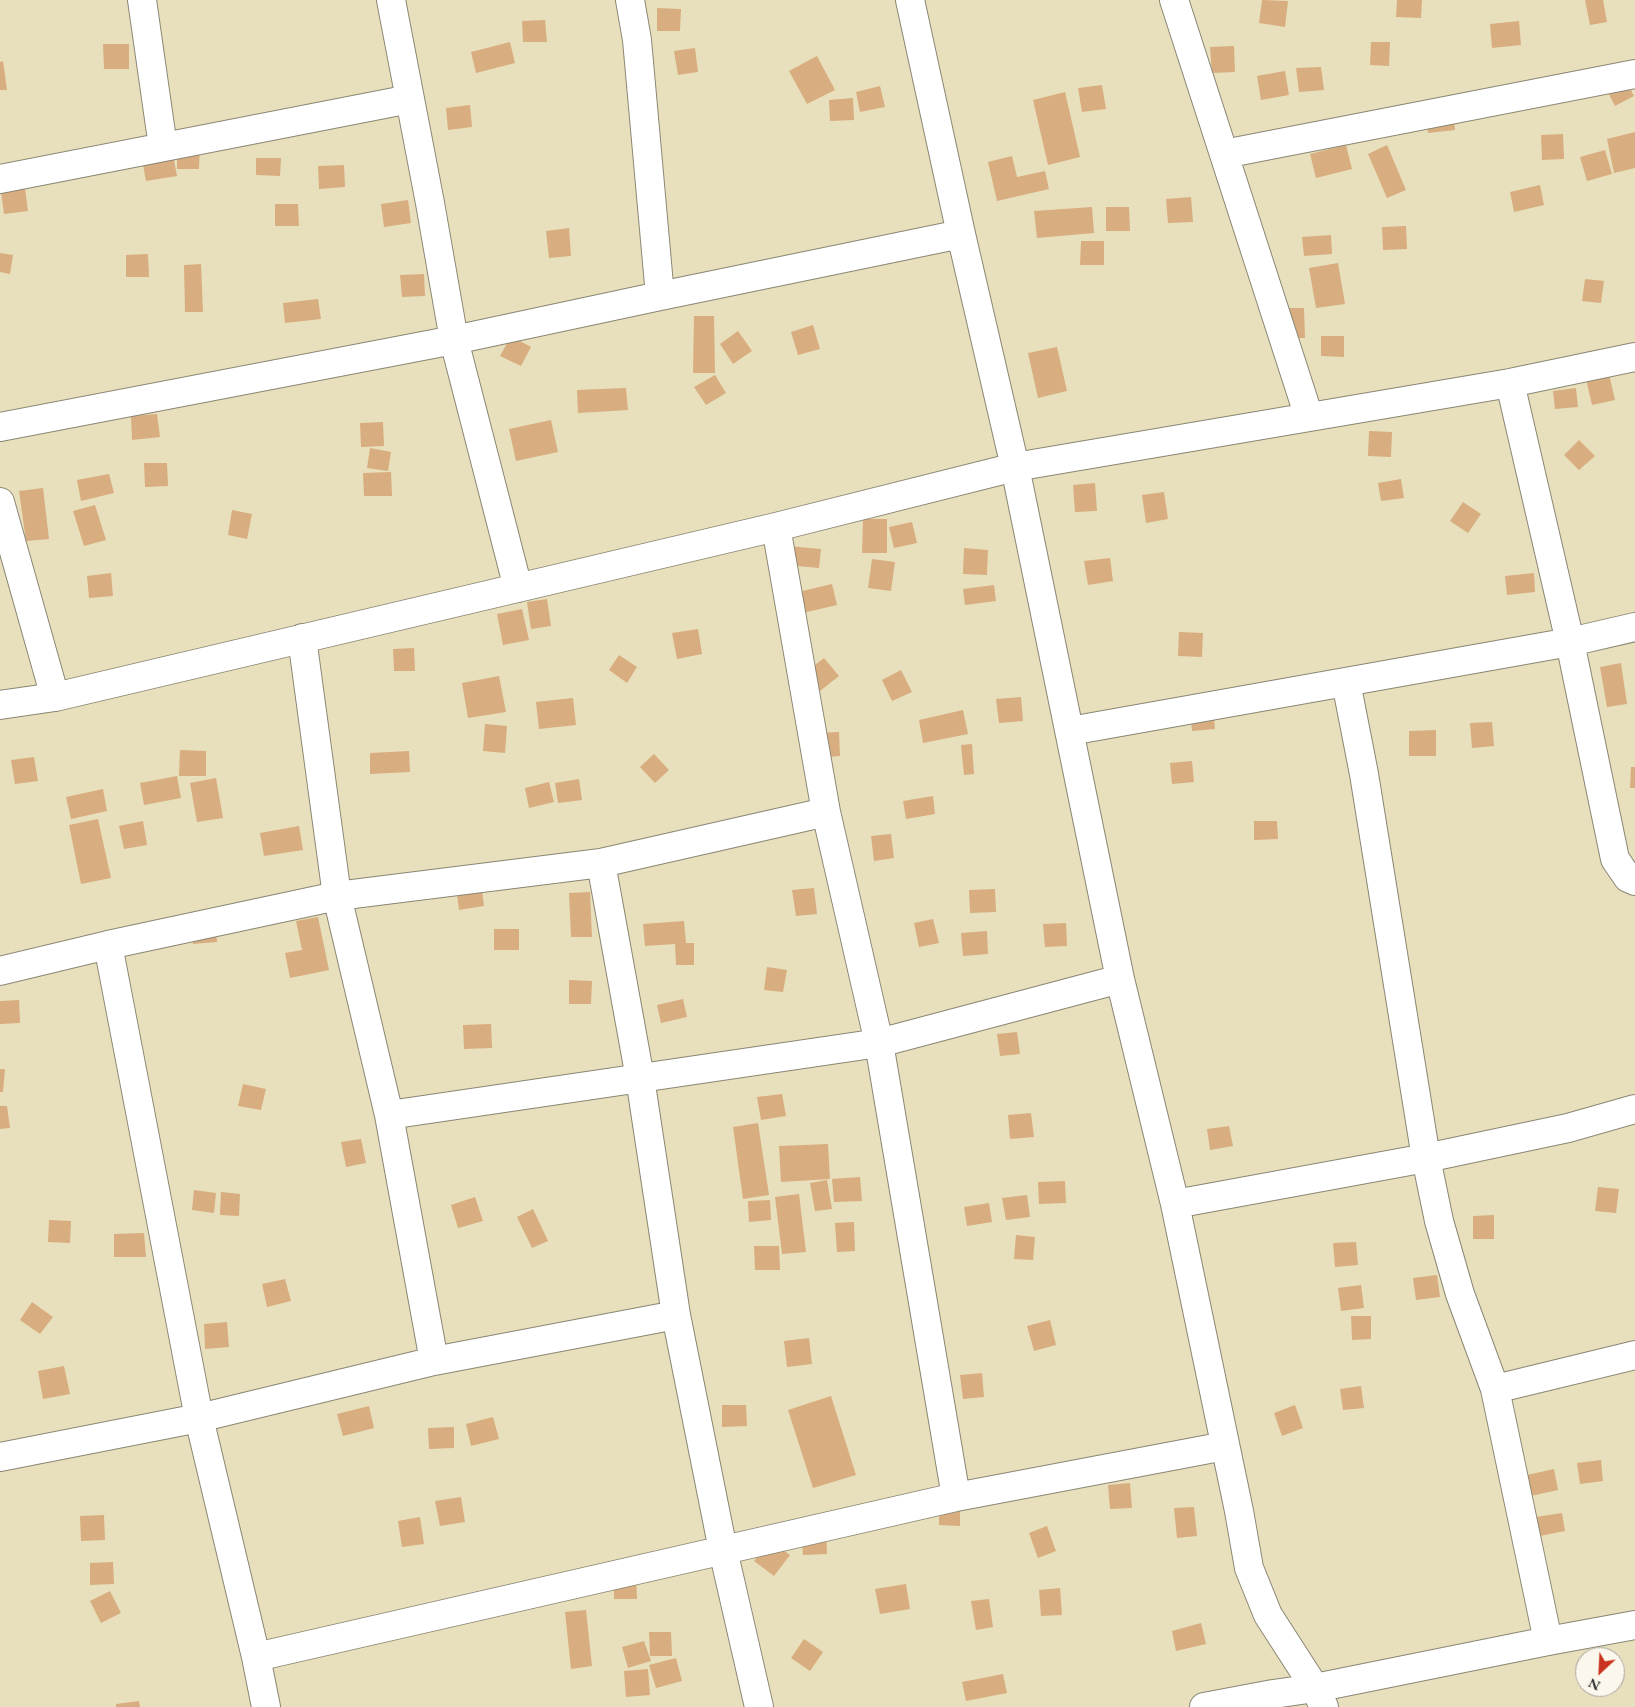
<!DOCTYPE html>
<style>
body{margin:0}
#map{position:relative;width:1635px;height:1707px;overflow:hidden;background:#e8e0bc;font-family:"EB Garamond",serif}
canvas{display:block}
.north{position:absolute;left:1575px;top:1647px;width:50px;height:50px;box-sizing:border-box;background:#fbf7ec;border:1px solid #a8a59f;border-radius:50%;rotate:205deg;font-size:14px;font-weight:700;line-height:20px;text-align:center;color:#2b2b2b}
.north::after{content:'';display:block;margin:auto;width:18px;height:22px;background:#c8321e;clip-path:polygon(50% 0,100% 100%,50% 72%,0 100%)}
</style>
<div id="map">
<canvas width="1635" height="1707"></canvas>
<div class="north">N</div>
</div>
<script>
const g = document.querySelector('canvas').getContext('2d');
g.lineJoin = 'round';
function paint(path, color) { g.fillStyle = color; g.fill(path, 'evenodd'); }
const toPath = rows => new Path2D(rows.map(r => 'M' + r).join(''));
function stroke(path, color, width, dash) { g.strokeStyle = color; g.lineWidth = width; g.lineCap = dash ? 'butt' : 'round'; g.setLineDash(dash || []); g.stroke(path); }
paint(toPath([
 [1262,0,1288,1,1285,27,1259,23],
 [1397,0,1422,0,1421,18,1396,17],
 [1585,0,1603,0,1607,22,1590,25],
 [657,8,681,9,680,31,657,31],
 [545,20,547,42,523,42,522,21],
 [1519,21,1521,45,1492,48,1490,24],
 [510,42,515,63,476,73,471,52],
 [1371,42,1390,42,1389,66,1370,65],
 [103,44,129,44,129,69,104,69],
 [1234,46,1235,72,1212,73,1210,47],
 [695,48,698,72,678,75,674,51],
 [817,56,835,90,807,104,789,71],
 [3,61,7,90,0,90,0,62],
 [1321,67,1324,90,1299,92,1296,68],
 [1285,71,1289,95,1261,100,1257,76],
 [1623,75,1634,96,1615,106,1604,85],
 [1102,85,1106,109,1082,112,1078,88],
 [880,86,885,107,860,112,856,92],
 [1065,92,1080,157,1048,165,1033,100],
 [853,98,854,120,830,121,829,100],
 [470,105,472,127,448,130,446,108],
 [1453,110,1455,130,1428,133,1426,113],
 [1635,132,1635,168,1614,173,1607,139],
 [1563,134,1564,159,1542,160,1541,135],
 [177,142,200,143,199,169,177,169],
 [1346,145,1352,169,1316,178,1310,154],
 [1387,145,1406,190,1387,198,1368,154],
 [172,149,177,176,146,181,141,154],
 [1605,150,1612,174,1587,181,1580,157],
 [1012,156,1017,177,1045,171,1049,189,997,201,988,162],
 [256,158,281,158,280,176,256,175],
 [344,165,345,187,319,189,318,166],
 [1540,185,1544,205,1514,212,1510,192],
 [25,188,28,211,4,214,1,191],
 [1191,197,1193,222,1168,223,1166,199],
 [408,200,411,223,384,227,381,204],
 [275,204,298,204,299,226,275,226],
 [1092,207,1094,233,1037,238,1034,211],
 [1106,207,1129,207,1130,231,1106,231],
 [1406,226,1407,249,1383,250,1382,227],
 [569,228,571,256,549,258,546,231],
 [1331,235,1332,254,1304,256,1302,237],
 [1081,241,1104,241,1104,265,1080,265],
 [0,253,13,255,10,274,0,272],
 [148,254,149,277,126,277,126,255],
 [1338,263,1345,304,1316,308,1309,268],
 [201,264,203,312,185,312,184,265],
 [424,274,425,296,402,297,400,275],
 [1585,279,1604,281,1601,303,1582,301],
 [318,299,321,319,285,323,283,303],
 [1281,308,1304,308,1305,338,1281,338],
 [694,316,714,316,715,373,693,373],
 [813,325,820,349,798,355,791,332],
 [738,331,752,351,733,364,720,344],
 [511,336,531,347,521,366,500,356],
 [1321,336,1344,336,1344,357,1321,356],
 [1057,347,1067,391,1038,398,1028,353],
 [1609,374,1615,400,1592,405,1586,379],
 [715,375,726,393,706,405,694,387],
 [626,388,628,410,578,413,577,390],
 [1576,388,1578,407,1555,409,1553,391],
 [157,414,160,437,132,440,131,416],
 [551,420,558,452,516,461,509,429],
 [383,422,384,446,361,447,360,423],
 [1369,431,1392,432,1391,457,1368,456],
 [1579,440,1595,456,1579,470,1564,455],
 [370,448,391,452,388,471,367,468],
 [144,463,167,463,168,486,145,487],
 [391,472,392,496,364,496,363,473],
 [109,474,114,493,81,501,77,480],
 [1401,479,1404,498,1381,501,1378,483],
 [1095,483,1097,511,1075,512,1073,485],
 [43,488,49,539,26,541,19,491],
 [1164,492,1168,519,1146,523,1142,495],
 [1463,502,1481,514,1468,533,1450,521],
 [95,505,106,540,84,546,73,511],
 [232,510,252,514,247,539,228,535],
 [863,519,887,519,887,553,862,553],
 [912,522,917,543,894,548,889,527],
 [788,546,821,549,819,568,787,565],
 [964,548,988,550,987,575,963,574],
 [1110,558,1113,581,1088,585,1084,561],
 [872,559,895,562,891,591,868,588],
 [111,573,113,596,89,598,87,576],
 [1534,573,1535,592,1507,595,1505,576],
 [832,584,837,605,790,616,785,595],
 [994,585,996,601,965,605,963,589],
 [547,599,551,626,531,629,527,602],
 [522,609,529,640,503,645,497,614],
 [698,629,702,654,677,659,672,633],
 [1179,632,1203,633,1202,657,1178,656],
 [414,648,415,671,394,671,393,649],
 [619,655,637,667,627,683,609,670],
 [824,658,839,676,820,691,806,672],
 [1621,663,1627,704,1607,707,1600,667],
 [901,670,912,692,892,701,882,680],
 [499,676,506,712,468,718,462,683],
 [1021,697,1023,721,999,723,996,699],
 [573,698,576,725,539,729,536,702],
 [1213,707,1215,729,1192,731,1190,709],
 [963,710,968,734,923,743,919,720],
 [1492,722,1494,746,1472,748,1470,723],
 [485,724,507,726,505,753,483,751],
 [1436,730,1436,756,1409,756,1409,731],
 [839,732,840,756,818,758,817,733],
 [972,744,974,774,964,775,961,745],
 [180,750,206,751,206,776,179,776],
 [409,751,410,772,370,774,370,753],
 [654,754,669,770,655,783,640,767],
 [34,757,38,781,15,784,11,760],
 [1192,761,1194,782,1172,784,1170,763],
 [1631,767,1635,767,1635,788,1630,788],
 [177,776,181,798,144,805,140,783],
 [216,778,223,818,197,822,190,783],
 [579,779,582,800,558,803,555,783],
 [549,782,554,802,529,808,525,788],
 [103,789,107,811,71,819,66,797],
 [933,796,935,814,906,819,903,801],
 [98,819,111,878,81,884,69,825],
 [143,821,147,845,124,849,119,826],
 [1254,821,1277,821,1278,839,1254,840],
 [299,826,303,850,264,856,260,833],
 [891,834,894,858,874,861,871,836],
 [814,888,817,914,796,916,792,890],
 [995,889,996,912,970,913,969,890],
 [482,891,484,906,459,910,457,894],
 [590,892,592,937,571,937,569,893],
 [318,917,329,970,290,978,285,953,302,950,296,921],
 [933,919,939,943,919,947,914,923],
 [215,920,217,942,193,944,191,921],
 [684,921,686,943,694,943,694,965,676,965,675,944,645,946,643,924],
 [1066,923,1067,946,1045,947,1043,924],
 [494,929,519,929,519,950,494,950],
 [987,931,988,954,963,956,961,933],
 [767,967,787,970,783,992,764,990],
 [569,980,592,981,591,1004,569,1004],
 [683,999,687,1017,661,1023,657,1005],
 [19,1000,20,1023,0,1024,0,1001],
 [491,1024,492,1048,464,1049,463,1025],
 [1017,1032,1020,1054,1000,1056,997,1034],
 [0,1069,5,1069,3,1092,0,1092],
 [243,1084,266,1089,261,1110,238,1106],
 [782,1094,786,1116,761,1120,757,1097],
 [0,1106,7,1106,10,1128,0,1129],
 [1031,1113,1034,1137,1010,1139,1008,1115],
 [758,1123,769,1195,743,1199,733,1127],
 [1229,1126,1233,1146,1210,1150,1207,1129],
 [361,1139,366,1163,346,1167,341,1142],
 [828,1144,830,1179,781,1182,779,1146],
 [860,1177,862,1201,834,1202,832,1179],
 [827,1180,832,1209,815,1211,810,1183],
 [1065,1181,1066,1203,1039,1204,1038,1182],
 [1598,1187,1619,1189,1616,1213,1595,1211],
 [194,1190,216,1193,214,1213,192,1210],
 [221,1192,240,1194,239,1216,220,1215],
 [799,1194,806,1252,782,1254,775,1197],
 [1027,1195,1030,1217,1006,1220,1002,1198],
 [475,1197,483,1221,458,1228,451,1205],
 [770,1200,771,1220,749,1222,748,1201],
 [989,1203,992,1222,967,1226,964,1207],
 [533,1209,548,1241,532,1248,517,1217],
 [1494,1215,1494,1239,1473,1239,1473,1216],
 [49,1220,71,1221,70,1243,48,1242],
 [854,1222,855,1251,837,1252,835,1223],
 [144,1233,146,1257,114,1257,114,1234],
 [1016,1235,1035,1237,1033,1260,1014,1259],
 [1356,1242,1358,1265,1335,1267,1333,1243],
 [754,1246,779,1246,780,1270,755,1270],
 [1437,1275,1440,1297,1416,1300,1413,1278],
 [285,1279,291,1301,267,1307,262,1284],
 [1361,1285,1364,1308,1341,1311,1338,1288],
 [32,1302,53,1317,40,1334,20,1320],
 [1351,1316,1371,1316,1371,1339,1352,1340],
 [1050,1320,1056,1345,1034,1351,1027,1326],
 [227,1322,229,1347,205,1349,204,1324],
 [809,1338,812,1364,787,1367,784,1341],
 [64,1366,70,1394,43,1399,38,1371],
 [982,1373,984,1397,963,1399,960,1375],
 [1361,1386,1364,1408,1343,1410,1340,1389],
 [831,1396,856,1475,813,1488,788,1410],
 [722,1405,746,1405,747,1426,722,1427],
 [1295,1405,1303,1428,1282,1436,1274,1413],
 [369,1406,374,1428,343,1436,337,1414],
 [493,1417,499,1439,471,1446,466,1424],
 [454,1427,454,1448,429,1449,428,1428],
 [1601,1460,1603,1481,1580,1484,1577,1463],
 [1554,1469,1558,1490,1531,1496,1527,1475],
 [1130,1483,1132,1508,1110,1509,1108,1485],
 [461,1497,465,1522,440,1526,435,1501],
 [939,1503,960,1503,960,1526,939,1525],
 [1194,1507,1197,1536,1177,1538,1174,1508],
 [1562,1513,1565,1531,1540,1536,1536,1517],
 [104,1515,105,1540,81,1541,80,1516],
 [420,1517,424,1544,402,1547,398,1521],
 [1047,1526,1056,1551,1038,1558,1029,1533],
 [826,1530,827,1554,803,1555,801,1531],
 [770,1541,790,1555,774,1576,754,1561],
 [113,1562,114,1584,90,1585,90,1563],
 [614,1575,636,1575,637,1599,614,1599],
 [906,1584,910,1609,880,1614,875,1589],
 [1060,1588,1062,1615,1041,1616,1039,1590],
 [110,1591,121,1613,101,1623,90,1601],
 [989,1599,993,1627,976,1630,971,1601],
 [586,1610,592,1666,571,1669,565,1612],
 [1201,1623,1206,1644,1176,1651,1172,1631],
 [649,1632,671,1632,672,1656,650,1656],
 [804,1639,823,1652,810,1671,791,1658],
 [644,1641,651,1661,628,1668,622,1647],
 [676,1658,682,1681,656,1688,649,1665],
 [648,1669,650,1695,626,1697,624,1671],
 [1003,1674,1007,1693,966,1701,962,1682],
 [139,1701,140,1707,116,1707,116,1704]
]), '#d8ad7f');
const minor = toPath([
 [142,0,163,147],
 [391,0,430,203,454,340,518,588],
 [630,0,637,40,660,296],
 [910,0,961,234,1015,467,1120,979,1175,1204,1239,1511,1249,1568,1268,1615,1315,1688,1548,1641,1635,1625],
 [1174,0,1309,417],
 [1224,154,1635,74],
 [0,179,410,99],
 [1510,383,1570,642,1615,859,1628,878,1635,881],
 [0,427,454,340,660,296,961,234],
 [0,502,55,697],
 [776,527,826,812,879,1043,956,1497],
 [302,638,337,896,389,1115,434,1361],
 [1346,682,1364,774,1426,1158,1439,1221,1460,1294,1495,1389,1548,1641],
 [0,705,55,697,776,527,1015,467,1510,383,1635,357],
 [1070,731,1570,642,1635,627],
 [601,863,640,1078,676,1315,723,1550,759,1707],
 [108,945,199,1418,256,1657,266,1707],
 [0,971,108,945,337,896,601,863,826,812],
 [389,1115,879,1043,1120,979],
 [1175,1204,1426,1158,1568,1128,1635,1109],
 [1495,1389,1635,1355],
 [0,1457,199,1418,434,1361,676,1315],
 [256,1657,956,1497,1225,1446],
 [1204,1707,1273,1694,1315,1688,1324,1707]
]);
stroke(minor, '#8a8674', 30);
stroke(minor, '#fff', 28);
</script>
